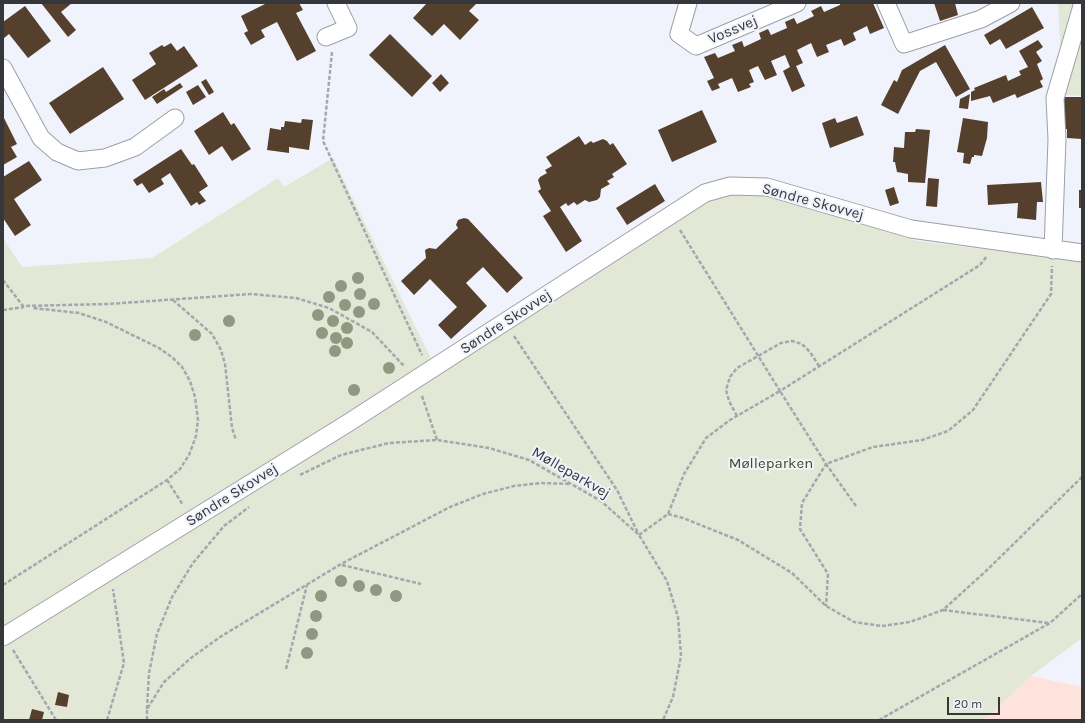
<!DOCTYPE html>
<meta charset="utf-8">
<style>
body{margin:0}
#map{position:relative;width:1085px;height:723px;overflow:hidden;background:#f1f3fc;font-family:Karla,sans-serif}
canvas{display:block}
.frame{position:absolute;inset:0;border:4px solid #36373a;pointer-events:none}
.scale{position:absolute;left:947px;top:697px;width:53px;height:18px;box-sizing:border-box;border:2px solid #36373a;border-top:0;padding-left:5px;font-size:12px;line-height:14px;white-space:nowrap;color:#36373a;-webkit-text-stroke:3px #f1f3fc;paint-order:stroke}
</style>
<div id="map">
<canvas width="1085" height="723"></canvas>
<div class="frame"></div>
<div class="scale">20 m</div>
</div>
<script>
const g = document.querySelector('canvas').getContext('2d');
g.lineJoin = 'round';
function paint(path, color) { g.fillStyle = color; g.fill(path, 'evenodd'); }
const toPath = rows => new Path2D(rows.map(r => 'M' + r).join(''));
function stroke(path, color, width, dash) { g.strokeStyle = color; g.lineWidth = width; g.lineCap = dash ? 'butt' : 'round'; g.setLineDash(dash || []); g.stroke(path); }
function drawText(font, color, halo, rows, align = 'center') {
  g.font = font + ' Karla,sans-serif'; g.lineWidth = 4; g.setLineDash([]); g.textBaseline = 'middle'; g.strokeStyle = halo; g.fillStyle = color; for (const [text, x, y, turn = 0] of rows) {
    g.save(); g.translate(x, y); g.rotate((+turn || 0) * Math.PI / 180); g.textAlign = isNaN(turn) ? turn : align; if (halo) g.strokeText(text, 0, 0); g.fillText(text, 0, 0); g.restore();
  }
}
paint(toPath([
 [1031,676,1082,687,1082,720,984,720]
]), '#fde3db');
paint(toPath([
 [1058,3,1082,3,1082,96,1063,95],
 [333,158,438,373,707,201,731,195,758,194,784,199,917,241,1082,261,1082,638,1031,676,984,720,3,720,3,238,22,267,152,258,278,178,284,187]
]), '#e2e8d5');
paint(toPath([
 [41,3,72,3,61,12,76,30,68,37],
 [267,3,299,3,303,10,296,13,316,51,297,61,277,22,261,30,265,37,251,45,244,33,248,31,241,16],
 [427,3,477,3,469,11,479,20,460,40,444,24,432,36,413,18],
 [840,3,873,3,884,28,870,34,867,26,853,33,856,40,844,46,841,39,826,45,829,52,817,57,811,43,797,50,803,63,796,66,805,86,792,92,783,71,790,67,785,55,771,61,777,75,765,80,758,66,749,70,754,82,749,84,751,87,738,92,732,78,718,84,720,88,712,91,707,81,714,78,704,57,715,53,718,58,735,51,732,45,742,41,744,47,761,39,759,33,768,29,771,35,787,28,785,22,794,18,797,24,814,16,811,11,821,6,824,12,840,5],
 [934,3,955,3,958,15,940,21],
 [25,6,51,41,28,58,9,34,3,39,3,22],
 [1032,7,1044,28,1006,49,1000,39,990,45,984,35],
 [390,34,432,76,412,97,369,55],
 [1038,40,1043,47,1036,52,1042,61,1037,64,1043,79,1040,81,1043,87,1017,98,1015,94,993,103,990,96,971,101,971,92,975,90,974,88,1006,75,1008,81,1021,75,1019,71,1028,67,1019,51],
 [171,43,177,51,184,46,198,66,145,100,132,80,156,64,149,53,162,45,164,47],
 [945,45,970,89,956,97,936,62,920,71,898,114,881,105,894,80,897,82,902,70],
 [103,67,124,99,70,134,49,103],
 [441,74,449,83,440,92,432,83],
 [206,79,214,92,209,95,201,82],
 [180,83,183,87,157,104,152,97,164,89,166,92],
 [198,85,206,97,193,105,186,92],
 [970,94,968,109,959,108,960,99],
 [1063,97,1082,97,1082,139,1067,138,1067,129,1062,129],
 [702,110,717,142,672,162,658,130],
 [223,112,231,125,234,123,251,149,232,161,222,146,209,155,194,131],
 [3,116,17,144,11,147,17,157,3,165],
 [857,116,864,135,830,148,822,123,835,118,837,123],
 [963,118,988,122,987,138,982,156,974,155,974,157,972,157,970,164,963,163,964,153,957,152],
 [302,119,313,120,309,150,289,147,289,153,267,150,270,128,281,130,281,127,284,127,285,121,301,123],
 [916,129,930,130,925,183,908,182,908,174,897,172,895,162,893,162,894,147,904,148,905,132,915,132],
 [579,136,585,145,591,141,593,143,603,139,607,141,610,145,613,143,627,164,612,174,614,177,607,181,610,184,601,189,600,197,597,200,589,202,585,200,577,205,574,202,568,206,566,203,560,207,582,241,566,252,543,216,551,211,538,191,541,189,538,180,540,177,547,173,545,170,552,166,546,157],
 [181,149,192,165,194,164,208,186,199,192,206,201,199,205,197,202,191,206,170,173,161,179,164,184,149,193,142,183,137,186,133,180],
 [29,161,42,180,14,199,31,225,15,236,3,218,3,177],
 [928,178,939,179,937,207,926,206],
 [1041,182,1043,202,1037,202,1036,220,1017,218,1018,203,988,205,987,185],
 [655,184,665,201,627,225,616,208],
 [894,187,899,203,890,206,885,190],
 [1079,190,1082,190,1082,208,1079,208],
 [464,218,468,219,523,278,507,293,483,267,466,283,487,306,451,339,438,325,457,307,430,279,414,295,401,281,426,258,425,250,429,248,436,249,458,228,456,225,458,220],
 [58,692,69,695,67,707,55,705],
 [32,709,44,712,42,720,29,720]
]), '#55402e');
const minor = toPath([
 [688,3,679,34,696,46,797,3],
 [886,3,904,44,981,19,1011,3],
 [326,37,348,28,336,3],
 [3,68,41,138,57,152,78,161,105,158,135,147,175,118],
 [1053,250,1057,139,1055,98,1082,6],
 [3,637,348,423,705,193,730,186,767,187,911,229,1082,253]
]);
stroke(minor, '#9d9fa7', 19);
stroke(toPath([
 [332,52,323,141,422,355],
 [680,230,780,391,980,265,987,256],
 [3,280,23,306,108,304,251,294,296,298,329,308,372,332,404,366],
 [173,300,212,334,221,350,225,364,232,428,236,440],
 [3,310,24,307],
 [514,336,617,490,638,533],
 [422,396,437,440],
 [737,416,729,401,726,390,730,377,737,368,781,343,792,341,802,344,810,352,819,366],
 [300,475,341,455,389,443,437,440,489,448,529,460,601,501,639,535,667,581,678,617,681,656,673,697,663,720],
 [167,480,183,505],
 [856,506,826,464,873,447,922,440,948,431,973,410,1051,294,1052,266],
 [668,514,683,518,738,540,792,573,826,606,854,622,882,626,910,622,943,610,986,571,1082,477],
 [639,535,668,514,684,474,706,438,730,420,780,391,826,464,802,503,800,529,828,574,826,606],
 [342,565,421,584],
 [3,585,167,480,180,469,189,455,196,436,198,420,195,397,190,381,182,367,173,358,159,348,106,322,79,313,33,308],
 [943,610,1049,623],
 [13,650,56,720],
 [286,669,307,585],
 [147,709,149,673,157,634,172,597,193,563,224,526,249,507],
 [107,720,124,663,113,589],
 [147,720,147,709,164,682,191,658,220,637,341,564,450,507,483,494,514,486,541,483,571,484],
 [879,720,1050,623,1082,594]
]), '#a5a7ae', 2.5, [4, 2]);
stroke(minor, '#fff', 17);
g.fillStyle = '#919781';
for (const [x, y] of [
 [358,278],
 [341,286],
 [360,294],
 [329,297],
 [374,304],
 [345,305],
 [359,312],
 [318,315],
 [229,321],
 [333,321],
 [347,328],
 [322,333],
 [195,335],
 [336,338],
 [347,343],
 [335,351],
 [389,368],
 [354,390],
 [341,581],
 [359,586],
 [376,590],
 [321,596],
 [396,596],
 [316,616],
 [312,634],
 [307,653]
]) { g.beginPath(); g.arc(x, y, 6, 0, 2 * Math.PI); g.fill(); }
drawText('15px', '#36373a', '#f1f3fc', [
 ["Vossvej",733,30,-23],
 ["Søndre Skovvej",813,202,15],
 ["Søndre Skovvej",506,322,-33],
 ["Mølleparkvej",571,473,30],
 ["Søndre Skovvej",232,495,-32]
]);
drawText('15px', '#424c1d', '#f1f3fc', [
 ["Mølleparken",771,464]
]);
</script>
